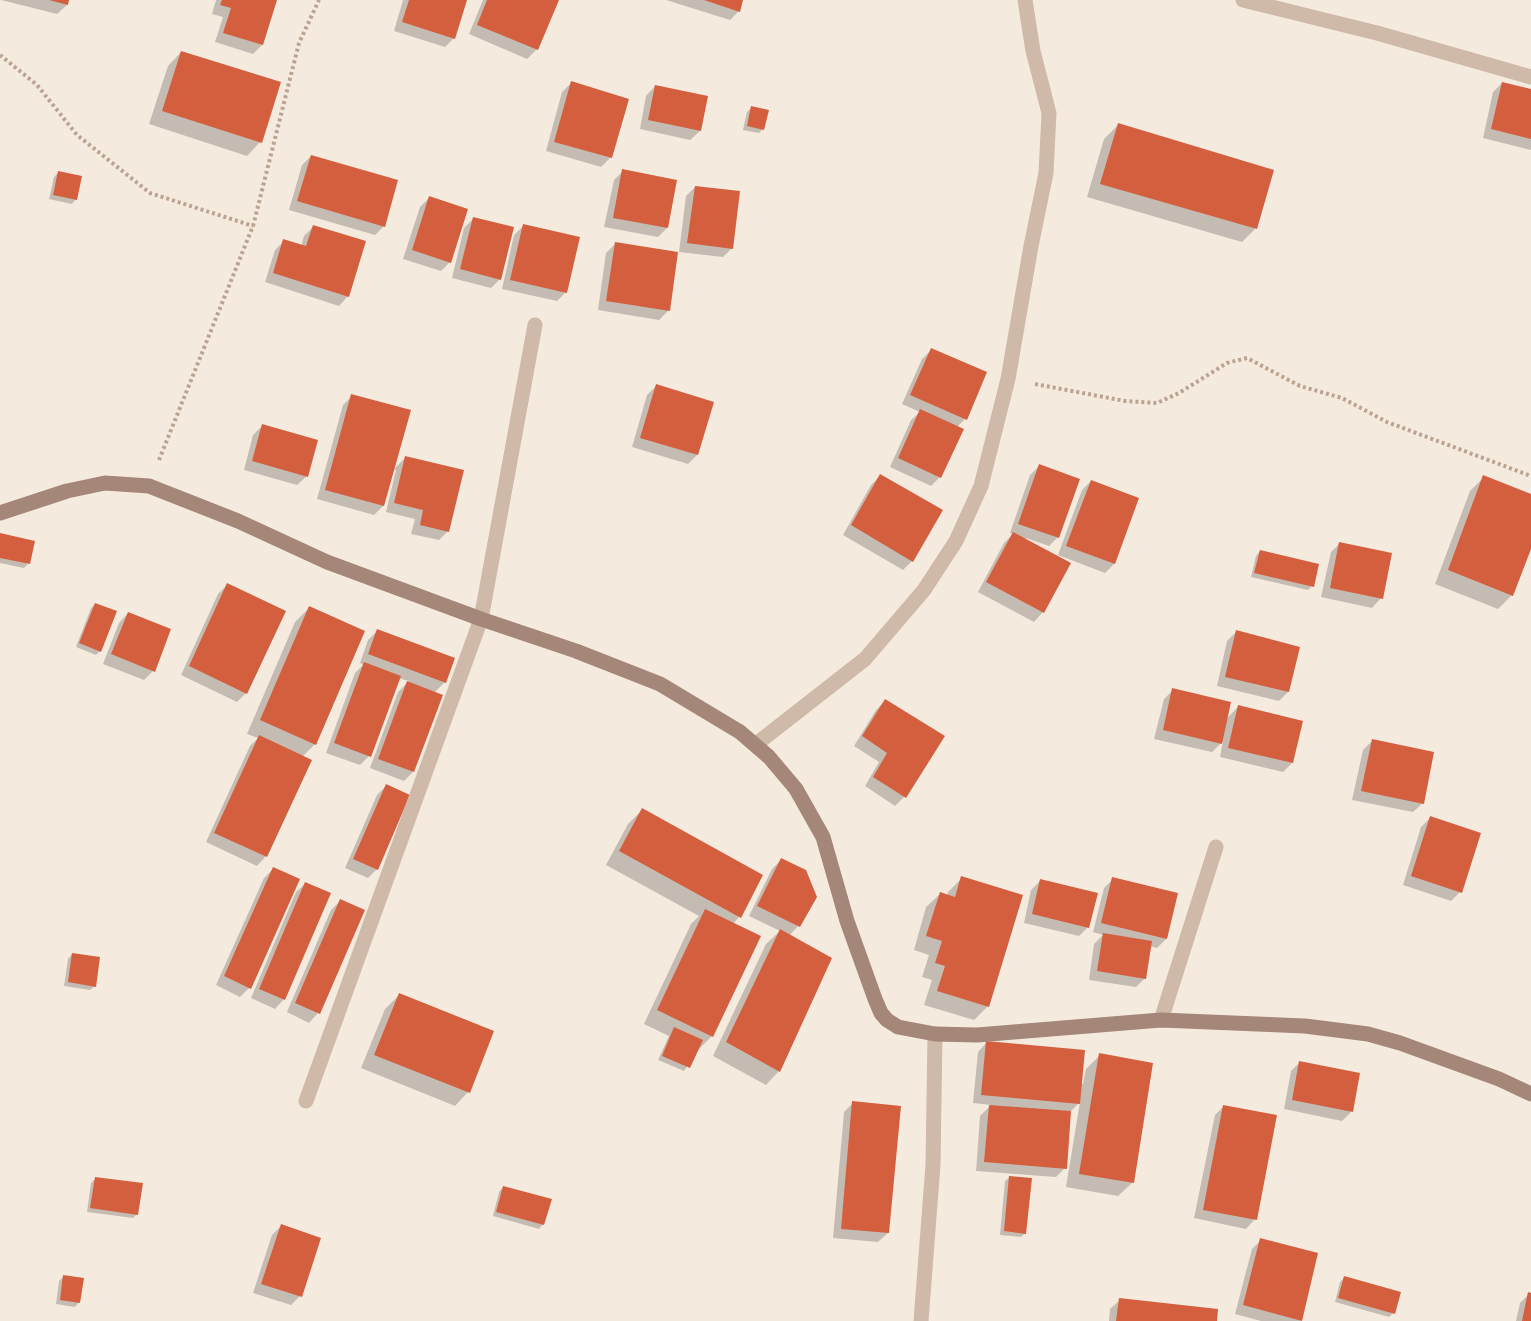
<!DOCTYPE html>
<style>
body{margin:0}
canvas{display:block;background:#f5eade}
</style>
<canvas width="1531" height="1321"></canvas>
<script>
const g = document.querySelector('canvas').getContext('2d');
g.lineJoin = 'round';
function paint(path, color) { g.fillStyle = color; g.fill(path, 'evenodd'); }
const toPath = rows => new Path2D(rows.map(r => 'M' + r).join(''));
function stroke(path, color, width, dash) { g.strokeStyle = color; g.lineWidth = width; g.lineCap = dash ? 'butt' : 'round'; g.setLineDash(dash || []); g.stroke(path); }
paint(toPath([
 [1,0,68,0,67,5,57,14],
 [216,0,275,0,262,45,253,54,215,42,223,17,212,14],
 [403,0,465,0,454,38,445,47,394,31],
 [483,0,557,0,537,49,527,59,469,34],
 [666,0,742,0,739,11,730,20],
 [181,52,260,142,247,156,149,124,168,66],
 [571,83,611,157,601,167,546,151,562,92],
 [1502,83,1531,90,1531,150,1483,138,1493,92],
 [655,86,700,131,690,140,640,129,646,96],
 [751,108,763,129,759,133,743,130,747,112],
 [1118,125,1272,171,1255,229,1242,242,1087,197,1104,139],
 [311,156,384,226,375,235,289,210,302,165],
 [623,171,667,228,658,237,604,227,614,180],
 [58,173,76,199,72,204,49,199,54,177],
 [695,187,732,248,723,257,679,252,686,196],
 [429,198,450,262,441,271,403,259,420,207],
 [473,219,500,279,491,288,452,278,464,228],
 [523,226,566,292,557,301,502,289,514,235],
 [313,227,348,296,339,306,265,282,275,250,284,241,301,246,304,236],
 [615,244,668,311,659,320,598,310,606,253],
 [931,350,965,419,957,427,940,477,931,486,890,467,911,420,920,412,902,404,922,359],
 [656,386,697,455,688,464,632,447,647,395],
 [352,396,383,506,374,515,317,499,343,405],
 [262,426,307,476,297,485,244,470,253,435],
 [405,458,448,531,439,540,411,534,415,519,386,512,396,470,394,469],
 [1039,466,1058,537,1049,546,1026,538,1025,540,1069,564,1043,612,1034,622,978,592,1004,543,1013,534,1010,533,1030,475],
 [880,476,912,561,903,570,843,535,871,485],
 [1484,477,1531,496,1531,544,1512,595,1498,609,1435,584,1470,491],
 [1091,481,1114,564,1105,573,1058,555,1082,490],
 [0,535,28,564,24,568,0,563],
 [1340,543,1381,598,1372,608,1321,597,1331,552],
 [1260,551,1312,586,1308,590,1251,577,1256,556],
 [227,585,246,693,237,702,181,675,218,594],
 [95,604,100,651,96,655,76,647,91,608],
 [309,608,315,744,302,757,266,856,257,866,206,842,250,746,258,738,247,734,295,622],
 [128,613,153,671,144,680,103,664,119,623],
 [377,631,445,682,434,693,441,695,413,772,404,781,370,768,398,692,409,681,398,678,369,756,360,765,326,753,355,673,363,665,360,663,368,640],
 [1236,632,1288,692,1279,701,1217,686,1227,641],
 [1173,690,1226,719,1238,707,1292,763,1283,772,1220,757,1223,741,1212,752,1154,739,1164,699],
 [885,701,904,797,895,806,865,786,879,762,854,746,876,710],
 [1372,741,1423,803,1413,812,1352,800,1363,750],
 [386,786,377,869,368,878,345,868,377,795],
 [642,810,739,917,733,924,712,1036,698,1050,684,1071,658,1060,669,1036,644,1024,691,924,699,916,606,865,628,824],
 [1430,818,1460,892,1451,901,1403,885,1421,827],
 [781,860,815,896,798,926,789,936,779,1071,766,1085,713,1056,766,944,780,931,749,916,772,869],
 [273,869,249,988,240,997,216,985,264,878],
 [962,878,988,1006,974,1020,924,1005,932,980,922,977,929,955,914,950,926,907,940,894,947,896,948,892],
 [1113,879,1166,939,1157,948,1150,946,1145,978,1136,987,1089,980,1094,944,1103,935,1093,932,1104,888],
 [1040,881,1088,927,1079,936,1024,923,1031,890],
 [306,883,329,894,284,999,275,1009,251,998,296,892],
 [340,901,363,910,318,1013,309,1023,287,1012,331,910],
 [72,954,95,986,90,990,64,986,68,959],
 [399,995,468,1092,455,1106,361,1068,385,1009],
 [987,1042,1083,1084,1086,1069,1100,1055,1132,1183,1118,1196,1066,1187,1080,1102,1070,1112,1065,1168,1056,1177,976,1171,980,1116,991,1105,973,1103,978,1052],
 [1300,1062,1351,1112,1342,1121,1284,1109,1291,1071],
 [853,1103,888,1233,878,1242,833,1238,844,1112],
 [1224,1106,1255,1219,1246,1229,1194,1218,1215,1115],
 [1010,1177,1025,1233,1021,1237,1000,1235,1005,1181],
 [95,1179,137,1214,133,1218,87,1212,91,1183],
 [503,1187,543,1224,539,1229,493,1216,499,1192],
 [281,1226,300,1296,291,1305,253,1293,272,1235],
 [1261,1240,1301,1320,1300,1321,1261,1321,1235,1314,1252,1249],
 [63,1277,79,1302,75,1307,56,1304,59,1281],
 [1344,1278,1393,1313,1389,1317,1335,1302,1340,1282],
 [1529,1294,1531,1294,1531,1321,1516,1321,1520,1303],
 [1120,1300,1216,1321,1109,1321,1110,1309]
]), '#0003');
paint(toPath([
 [49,0,69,0,68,5],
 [222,0,277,0,263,45,223,33,231,8,220,5],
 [409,0,467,0,455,39,402,22],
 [487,0,559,0,538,50,477,25],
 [704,0,743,0,740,12],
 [181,51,281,82,262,143,162,111],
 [571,81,629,99,612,158,554,142],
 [1502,82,1531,89,1531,139,1491,129],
 [655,85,708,96,701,131,648,120],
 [751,106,769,110,764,130,747,126],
 [1118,123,1274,170,1257,229,1100,184],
 [311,155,398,180,385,227,297,201],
 [622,169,677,180,668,228,613,218],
 [58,171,82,176,77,200,53,195],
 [695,186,740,191,733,249,687,243],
 [429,196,468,209,451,263,412,250],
 [473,217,514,227,501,280,460,269],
 [523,224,580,237,567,293,510,280],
 [313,225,366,241,349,297,273,273,283,239,306,246],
 [615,242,678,252,670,311,606,301],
 [931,348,987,372,967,420,910,395],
 [656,384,714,402,698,455,640,438],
 [351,394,411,410,384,506,325,490],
 [920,409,964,429,941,478,898,458],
 [262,424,318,440,308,477,252,461],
 [405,456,464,470,449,532,420,525,423,510,394,503],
 [1039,464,1080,479,1059,538,1018,524],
 [880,474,943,510,913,562,851,525],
 [1483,475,1531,494,1531,549,1513,596,1448,570],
 [1091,480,1139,498,1115,564,1066,546],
 [1013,532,1071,563,1044,613,986,582],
 [0,533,35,541,30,564,0,558],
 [1339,542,1392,553,1383,599,1330,588],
 [1260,550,1319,564,1314,587,1254,573],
 [227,583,286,611,247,694,189,666],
 [95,603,117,611,101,652,79,643],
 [309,606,365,631,316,745,260,720],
 [128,612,171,629,155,672,111,654],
 [377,629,455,658,446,683,368,654],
 [1236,630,1300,647,1289,692,1225,677],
 [364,662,401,676,371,757,334,743],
 [407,681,443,695,414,772,378,759],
 [1172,688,1231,702,1222,744,1163,730],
 [885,699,945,736,906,798,873,777,887,753,862,736],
 [1238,705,1303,721,1293,763,1228,748],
 [259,735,312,760,267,857,214,833],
 [1372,739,1434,752,1424,804,1361,791],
 [386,784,410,795,378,870,353,859],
 [642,808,763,875,741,918,619,851],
 [1430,816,1481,833,1462,893,1411,876],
 [781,858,806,870,817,897,800,927,757,906],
 [273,867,300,879,251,989,224,976],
 [961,876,1023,895,989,1007,937,991,945,966,935,963,942,941,926,936,940,892,955,897],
 [1112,877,1178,893,1167,939,1101,923],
 [1040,879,1098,893,1089,928,1032,914],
 [305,882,331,893,285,1000,259,989],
 [340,899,365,910,320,1014,295,1003],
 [705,909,761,936,713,1037,657,1010],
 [780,929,832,958,780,1072,726,1042],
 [1103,933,1152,941,1146,979,1097,971],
 [72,953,100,957,96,987,68,982],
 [399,993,494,1031,470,1093,374,1055],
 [674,1027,703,1040,690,1068,662,1056],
 [986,1041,1085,1050,1080,1104,981,1095],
 [1099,1053,1153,1063,1134,1183,1079,1174],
 [1299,1061,1360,1073,1353,1112,1292,1100],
 [852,1101,901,1106,889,1233,841,1229],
 [989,1105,1071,1111,1067,1169,984,1162],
 [1223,1105,1277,1115,1257,1220,1203,1210],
 [1009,1176,1032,1178,1026,1234,1004,1231],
 [95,1177,143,1183,138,1215,90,1208],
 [503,1186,552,1199,544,1225,496,1212],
 [281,1224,321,1238,302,1297,261,1284],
 [1260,1238,1318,1253,1302,1321,1243,1305],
 [63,1275,84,1278,80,1303,60,1300],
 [1344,1276,1401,1292,1395,1314,1338,1298],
 [1528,1292,1531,1293,1531,1321,1522,1321],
 [1119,1298,1218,1309,1217,1321,1116,1321]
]), '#d35f3f');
stroke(toPath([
 [0,55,37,85,77,135,150,193,253,226],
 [1035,384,1125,401,1157,403,1179,393,1227,363,1247,358,1300,386,1342,398,1387,422,1531,476],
 [159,460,253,226,299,43,319,0]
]), '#bba392', 4, [3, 3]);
stroke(toPath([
 [1243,0,1377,33,1531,77],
 [755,745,865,659,924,590,956,541,981,486,1008,379,1031,246,1046,173,1049,113,1033,51,1025,0],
 [1161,1020,1216,847],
 [306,1101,481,619,535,325],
 [921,1321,933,1165,935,1034]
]), '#cfb9a8', 15);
stroke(toPath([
 [0,513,67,491,105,483,149,486,238,521,327,562,481,619,576,651,660,684,740,732,769,757,796,789,823,837,847,921,875,999,881,1013,887,1020,898,1027,935,1034,977,1035,1161,1020,1305,1026,1368,1034,1400,1043,1499,1079,1531,1094]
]), '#a48779', 15);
</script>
